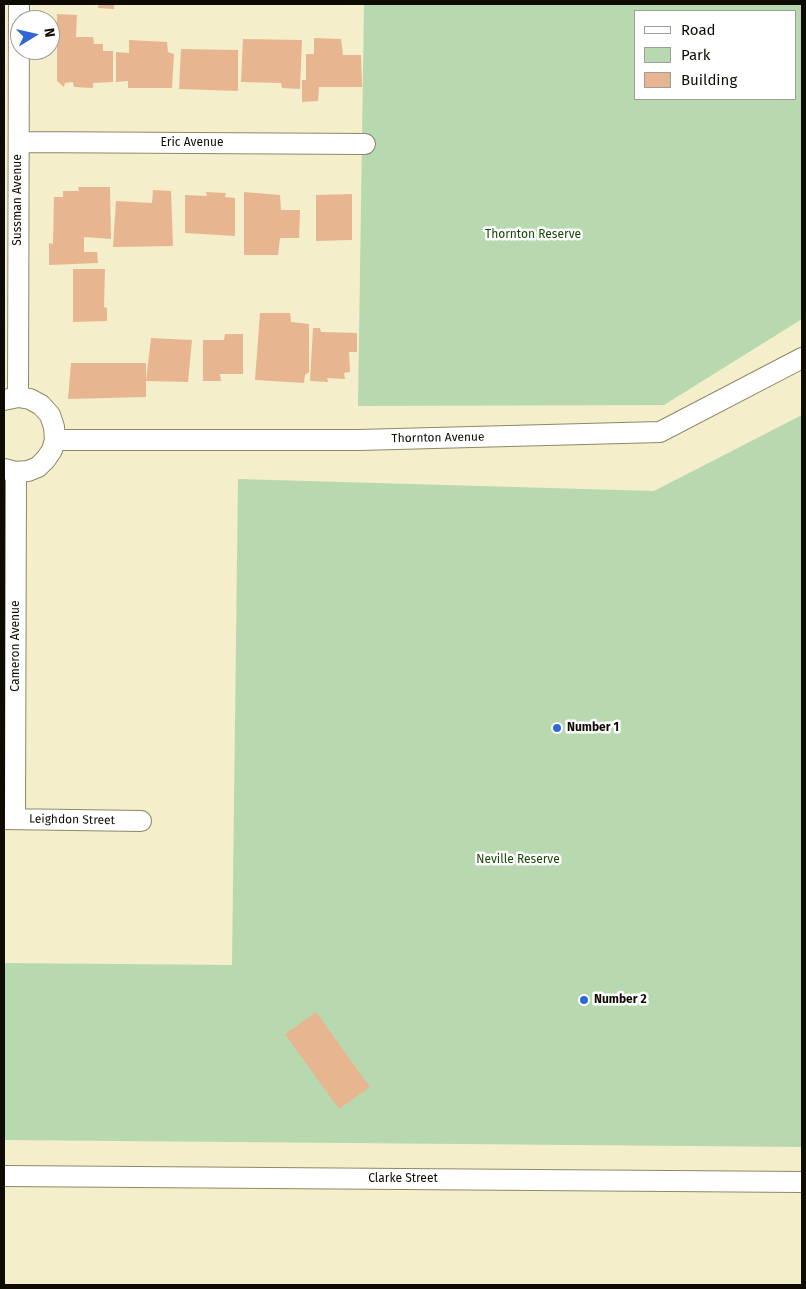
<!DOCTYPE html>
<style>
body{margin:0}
#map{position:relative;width:806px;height:1289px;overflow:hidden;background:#f4eeca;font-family:"Fira Sans",sans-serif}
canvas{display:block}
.frame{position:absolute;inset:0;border:5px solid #0e0b02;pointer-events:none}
.legend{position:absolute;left:634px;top:10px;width:162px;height:90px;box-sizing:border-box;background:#fff;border:1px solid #9f9d9a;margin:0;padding:6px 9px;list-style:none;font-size:15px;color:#0e0b02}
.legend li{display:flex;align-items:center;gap:10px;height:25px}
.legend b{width:25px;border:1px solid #9f9d9a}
.north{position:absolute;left:10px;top:10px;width:50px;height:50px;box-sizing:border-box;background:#fff;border:1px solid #9f9d9a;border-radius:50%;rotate:81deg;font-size:14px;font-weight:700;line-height:20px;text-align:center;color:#0e0b02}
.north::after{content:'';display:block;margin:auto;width:18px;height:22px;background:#3067d5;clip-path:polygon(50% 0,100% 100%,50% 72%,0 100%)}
</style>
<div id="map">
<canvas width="806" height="1289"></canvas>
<div class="frame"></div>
<ul class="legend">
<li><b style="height:6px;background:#fff"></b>Road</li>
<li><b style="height:14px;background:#b8d9af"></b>Park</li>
<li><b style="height:14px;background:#e7b690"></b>Building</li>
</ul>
<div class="north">N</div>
</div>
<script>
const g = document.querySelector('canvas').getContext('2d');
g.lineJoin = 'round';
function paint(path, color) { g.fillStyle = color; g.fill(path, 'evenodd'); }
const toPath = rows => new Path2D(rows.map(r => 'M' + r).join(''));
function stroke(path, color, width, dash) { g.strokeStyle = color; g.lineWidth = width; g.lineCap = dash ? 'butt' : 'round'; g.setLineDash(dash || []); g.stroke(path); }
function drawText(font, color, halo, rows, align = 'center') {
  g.font = font + ' "Fira Sans",sans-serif'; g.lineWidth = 5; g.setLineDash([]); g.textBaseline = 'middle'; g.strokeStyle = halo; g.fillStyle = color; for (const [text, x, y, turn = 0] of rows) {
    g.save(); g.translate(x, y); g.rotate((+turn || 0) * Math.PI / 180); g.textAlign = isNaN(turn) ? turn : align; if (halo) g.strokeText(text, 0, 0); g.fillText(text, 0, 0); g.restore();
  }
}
paint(toPath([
 [364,4,802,4,802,319,664,405,358,406],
 [635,11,795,11,795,99,635,99],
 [802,415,802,1147,4,1140,4,963,232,965,238,479,654,491]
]), '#b8d9af');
paint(toPath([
 [99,4,114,4,114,9,98,8],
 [57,14,77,15,76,37,93,37,94,44,103,44,103,51,113,51,113,82,93,83,93,88,74,87,73,82,65,83,64,87,57,81],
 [314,38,341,39,343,55,361,55,362,87,319,87,318,101,302,102,302,80,306,80,306,54,314,54],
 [243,39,302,40,300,89,282,88,281,83,241,82],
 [129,40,167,42,168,52,174,54,172,88,128,88,128,81,116,82,116,52,129,53],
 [181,49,238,50,238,91,179,89],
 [78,187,110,187,111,239,84,237,84,252,97,252,98,263,49,265,49,243,53,244,54,197,63,197,63,191,79,191],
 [153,190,171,191,173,246,113,247,116,201,152,203],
 [206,192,226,193,225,197,235,198,235,236,185,233,185,195,207,196],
 [244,192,280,195,281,210,300,210,299,238,280,238,278,255,244,255],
 [352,194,352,240,316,241,316,195],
 [73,269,105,269,104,307,107,308,107,321,73,322],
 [260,313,290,313,291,322,309,324,309,372,305,375,304,383,255,380],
 [313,328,320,328,321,332,357,333,357,352,349,352,350,372,344,373,345,379,327,378,328,382,310,381],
 [225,334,243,334,243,374,220,374,221,381,203,381,203,340,224,340],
 [151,338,192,340,188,382,146,381],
 [71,363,146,363,146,397,68,399],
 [316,1012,370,1087,339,1109,285,1034]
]), '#e7b690');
const minor = toPath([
 [19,142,365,144],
 [18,397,19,4],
 [4,400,18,397,30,399,41,405,50,415,54,427,55,440,52,450,46,459,38,467,28,471,16,472,4,469],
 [55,440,359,440,660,432,802,358],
 [4,819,141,821],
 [15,819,16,472],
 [4,1176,802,1182]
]);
stroke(minor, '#8e8867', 22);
stroke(minor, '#fff', 20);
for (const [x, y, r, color] of [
 [557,728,5,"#3067d5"],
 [584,1000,5,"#3067d5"]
]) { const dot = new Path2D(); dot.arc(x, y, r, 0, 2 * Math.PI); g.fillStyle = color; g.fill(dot); stroke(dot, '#fff', 2); }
drawText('12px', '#0e0b02', '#fff', [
 ["Eric Avenue",192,143],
 ["Sussman Avenue",18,200,-90],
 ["Thornton Avenue",438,438,-1],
 ["Cameron Avenue",16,646,-90],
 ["Leighdon Street",72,820,1],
 ["Clarke Street",403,1179]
]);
drawText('12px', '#184805', '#fff', [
 ["Thornton Reserve",533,235],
 ["Neville Reserve",518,860]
]);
drawText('bold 12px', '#0e0b02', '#fff', [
 ["Number 1",567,728],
 ["Number 2",594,1000]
], 'left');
</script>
